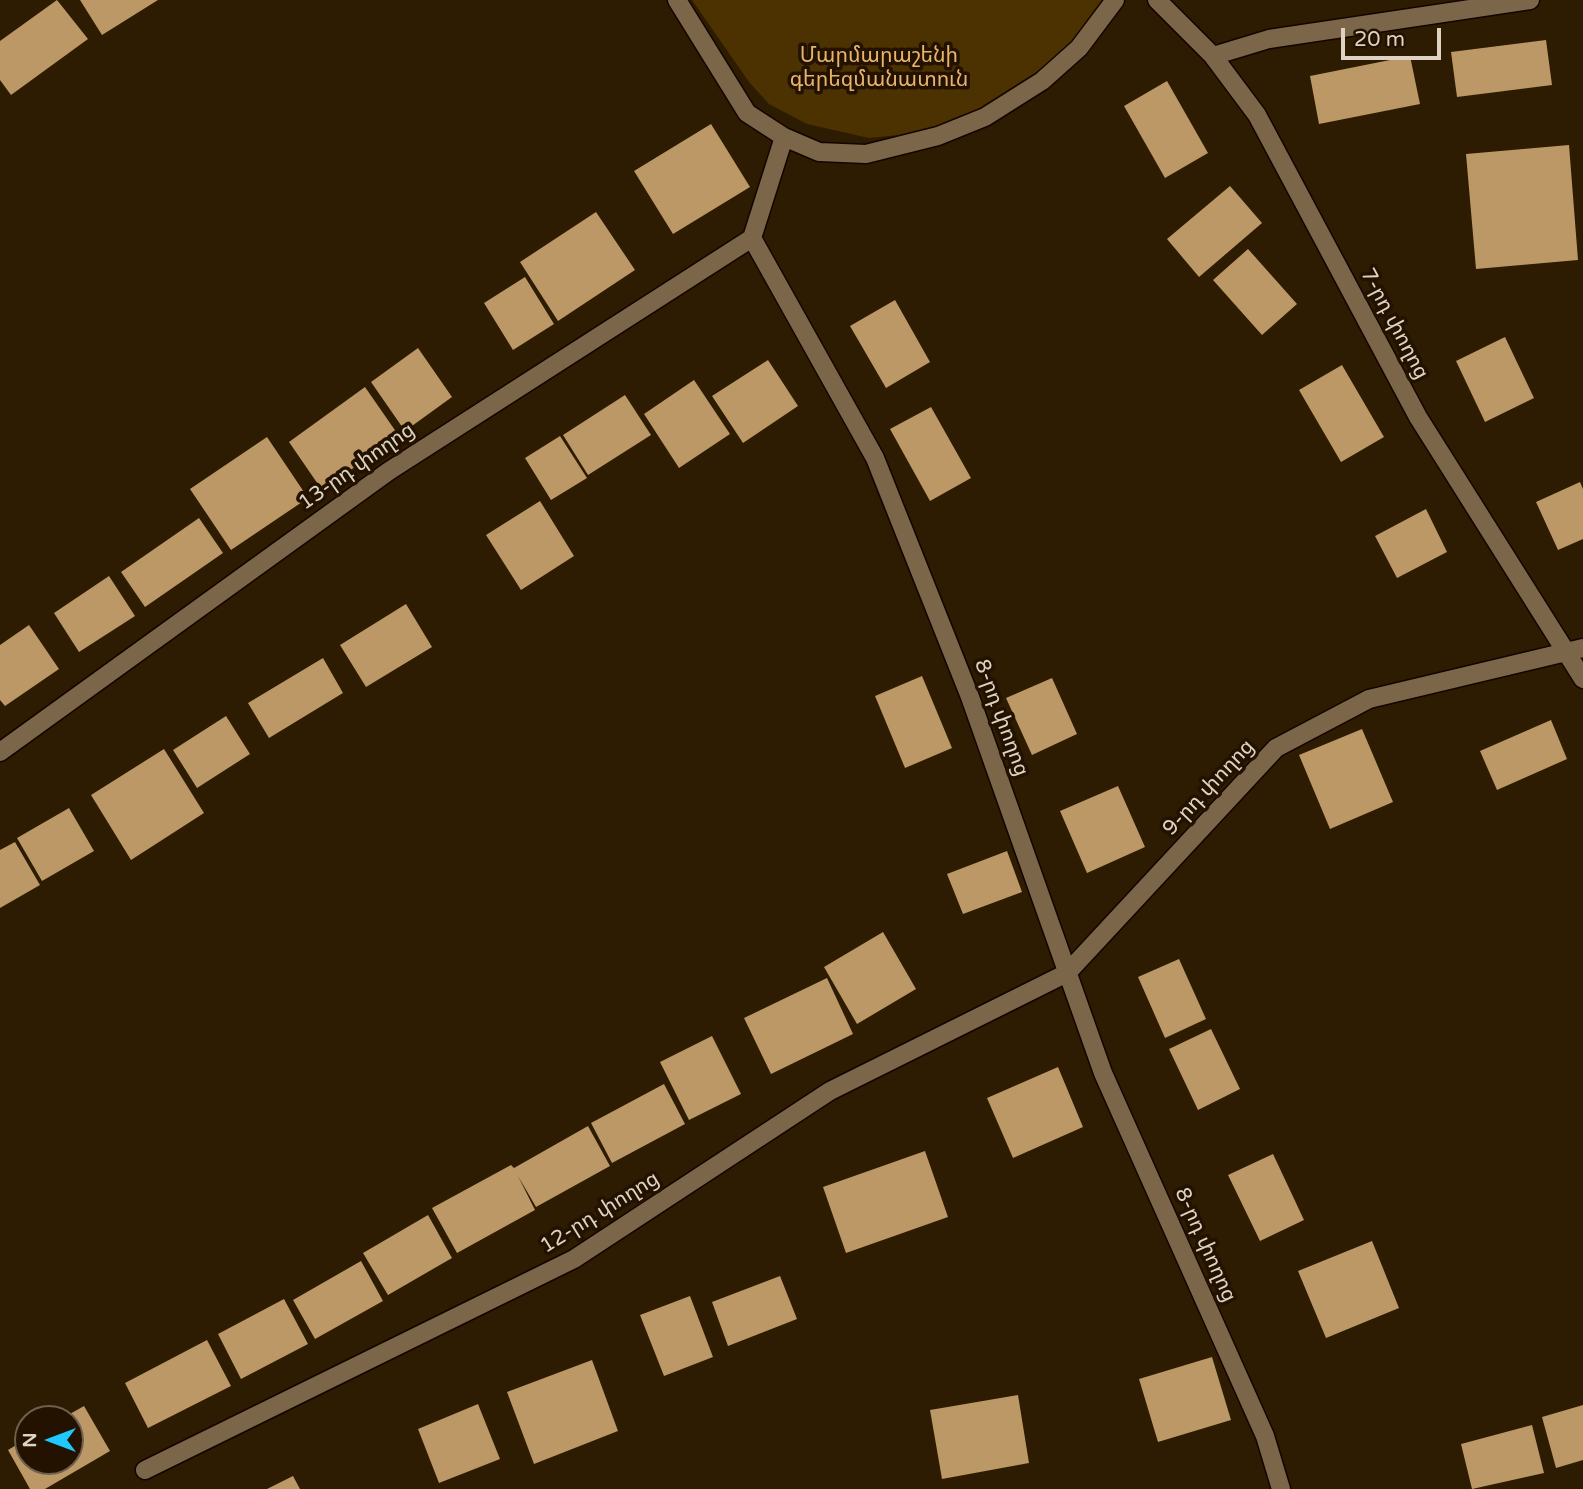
<!DOCTYPE html>
<meta charset="utf-8">
<style>
body{margin:0}
#map{position:relative;width:1583px;height:1489px;overflow:hidden;background:#2d1c01;font-family:"Varela Round",sans-serif}
canvas{display:block}
.north{position:absolute;left:14px;top:1405px;width:70px;height:70px;box-sizing:border-box;background:#231200;border:2px solid #6e5f4e;border-radius:50%;rotate:270deg;font-size:19px;font-weight:700;line-height:28px;text-align:center;color:#ded3c3}
.north::after{content:'';display:block;margin:auto;width:24px;height:32px;background:#20c9fd;clip-path:polygon(50% 0,100% 100%,50% 72%,0 100%)}
.scale{position:absolute;left:1341px;top:28px;width:100px;height:32px;box-sizing:border-box;border:4px solid #ded3c3;border-top:0;padding-left:9px;font-size:21px;line-height:24px;white-space:nowrap;color:#ded3c3;-webkit-text-stroke:5px #231200;paint-order:stroke}
</style>
<div id="map">
<canvas width="1583" height="1489"></canvas>
<div class="north">N</div>
<div class="scale">20 m</div>
</div>
<script>
const g = document.querySelector('canvas').getContext('2d');
g.lineJoin = 'round';
function paint(path, color) { g.fillStyle = color; g.fill(path, 'evenodd'); }
const toPath = rows => new Path2D(rows.map(r => 'M' + r).join(''));
function stroke(path, color, width, dash) { g.strokeStyle = color; g.lineWidth = width; g.lineCap = dash ? 'butt' : 'round'; g.setLineDash(dash || []); g.stroke(path); }
function drawText(font, color, halo, rows, align = 'center') {
  g.font = font + ' "Varela Round","Noto Sans Armenian",sans-serif'; g.lineWidth = 7; g.setLineDash([]); g.textBaseline = 'middle'; g.strokeStyle = halo; g.fillStyle = color; for (const [text, x, y, turn = 0] of rows) {
    g.save(); g.translate(x, y); g.rotate((+turn || 0) * Math.PI / 180); g.textAlign = isNaN(turn) ? turn : align; if (halo) g.strokeText(text, 0, 0); g.fillText(text, 0, 0); g.restore();
  }
}
paint(toPath([
 [692,0,1105,0,1072,47,1020,90,970,118,899,135,869,138,807,124,769,104,749,82]
]), '#4c3201');
paint(toPath([
 [57,0,88,39,11,95,0,80,0,41],
 [80,0,158,0,102,35],
 [1546,40,1552,85,1457,97,1451,52],
 [1410,56,1420,104,1319,124,1310,76],
 [1167,81,1208,153,1165,178,1124,106],
 [711,124,750,187,673,234,634,171],
 [1569,145,1578,260,1476,269,1466,154],
 [1230,186,1262,223,1199,277,1167,239],
 [596,212,635,270,558,321,520,262],
 [1248,249,1297,304,1262,335,1213,280],
 [525,277,554,324,513,350,484,303],
 [895,300,930,362,886,388,850,326],
 [1505,337,1534,398,1485,422,1456,361],
 [418,348,452,397,405,431,371,382],
 [768,360,798,406,743,443,712,396],
 [1342,365,1384,437,1341,462,1299,390],
 [694,380,730,434,679,468,644,414],
 [365,387,399,436,322,490,289,442],
 [625,395,651,435,588,475,563,435],
 [931,407,971,478,930,501,890,429],
 [560,436,587,478,551,500,525,458],
 [267,437,308,498,231,550,190,489],
 [1580,482,1583,489,1583,539,1558,550,1536,502],
 [540,501,574,556,521,590,486,535],
 [1426,509,1447,552,1397,578,1375,536],
 [199,518,223,553,145,607,121,572],
 [109,576,135,616,79,652,54,613],
 [406,604,432,647,366,687,340,645],
 [29,625,59,669,5,706,0,700,0,645],
 [323,658,343,693,269,738,248,703],
 [922,676,952,748,905,768,875,696],
 [1052,678,1077,734,1032,755,1006,698],
 [226,716,250,754,197,788,173,750],
 [1551,720,1567,759,1497,790,1480,751],
 [1362,729,1393,802,1330,829,1299,755],
 [164,749,204,813,131,860,91,795],
 [1118,786,1145,847,1087,873,1060,811],
 [69,808,94,851,42,881,17,838],
 [15,842,40,885,0,908,0,850],
 [1007,851,1022,892,963,914,947,874],
 [883,932,916,989,857,1024,824,967],
 [1179,959,1206,1019,1165,1038,1138,977],
 [827,978,853,1034,771,1074,744,1018],
 [1211,1029,1240,1089,1198,1110,1169,1049],
 [712,1036,741,1094,689,1120,660,1062],
 [1058,1067,1083,1127,1013,1158,987,1098],
 [664,1084,685,1124,612,1163,591,1123],
 [588,1126,610,1166,536,1207,518,1176,535,1210,457,1253,432,1208,511,1165,514,1168],
 [925,1151,948,1217,846,1253,823,1187],
 [1273,1154,1304,1220,1260,1241,1228,1175],
 [428,1215,452,1258,388,1295,363,1253],
 [1372,1241,1399,1308,1326,1338,1298,1271],
 [361,1261,383,1301,315,1339,293,1300],
 [780,1276,797,1319,728,1346,712,1302],
 [690,1296,713,1357,664,1376,640,1315],
 [284,1299,308,1344,241,1379,218,1334],
 [207,1340,231,1386,148,1428,125,1383],
 [1212,1357,1231,1420,1158,1442,1139,1379],
 [592,1360,618,1431,534,1464,507,1392],
 [1018,1395,1029,1463,942,1479,930,1410],
 [478,1404,500,1459,439,1483,418,1429],
 [1583,1405,1583,1460,1556,1468,1542,1417],
 [84,1406,110,1451,45,1489,30,1489,8,1450,28,1438,28,1461,70,1461,70,1419,61,1419],
 [1532,1425,1544,1473,1472,1489,1461,1444],
 [293,1476,300,1489,267,1489]
]), '#bb9866');
const minor = toPath([
 [677,0,747,113,784,137,752,238,875,458,970,697,1103,1073,1265,1436,1281,1489],
 [1157,0,1213,56,1257,115,1418,417,1583,679],
 [1213,56,1269,39,1530,0],
 [784,137,819,152,866,154,938,136,985,117,1042,81,1079,48,1115,0],
 [0,752,389,471,752,238],
 [145,1470,574,1259,830,1091,1067,973,1276,748,1369,699,1583,648]
]);
stroke(minor, '#140500', 21);
stroke(minor, '#7b664a', 18);
drawText('21px', '#e7b46a', '#231200', [
 ["Մարմարաշենի",879,56],
 ["գերեզմանատուն",879,80]
]);
drawText('21px', '#ded3c3', '#231200', [
 ["7-րդ փողոց",1394,324,62],
 ["13-րդ փողոց",357,467,-35],
 ["8-րդ փողոց",1001,718,70],
 ["9-րդ փողոց",1209,788,-47],
 ["12-րդ փողոց",600,1213,-32],
 ["8-րդ փողոց",1205,1245,66]
]);
</script>
